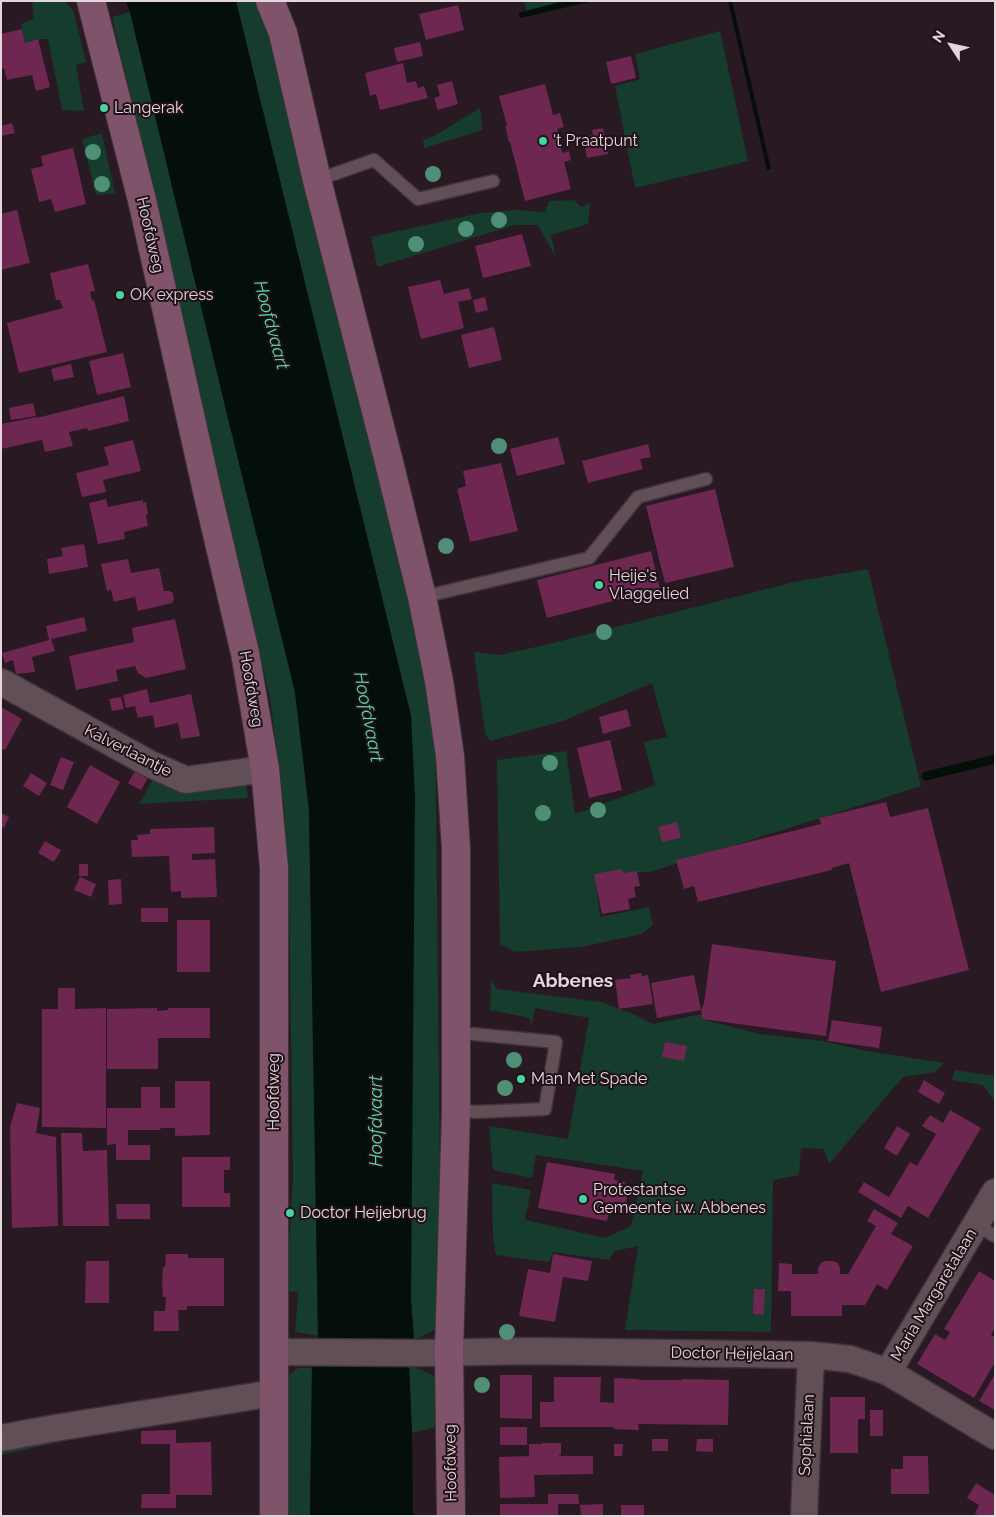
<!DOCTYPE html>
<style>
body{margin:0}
#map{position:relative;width:996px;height:1517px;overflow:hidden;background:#291922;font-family:Raleway,sans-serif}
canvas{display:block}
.frame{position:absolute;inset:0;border:2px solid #e3d7dd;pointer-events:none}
.north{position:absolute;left:926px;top:20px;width:50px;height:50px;-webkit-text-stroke:4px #201018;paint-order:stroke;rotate:305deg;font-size:14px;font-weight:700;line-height:20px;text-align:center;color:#e3d7dd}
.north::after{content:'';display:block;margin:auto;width:18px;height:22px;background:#e3d7dd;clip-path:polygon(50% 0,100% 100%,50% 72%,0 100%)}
</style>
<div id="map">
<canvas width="996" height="1517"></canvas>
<div class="frame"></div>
<div class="north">N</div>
</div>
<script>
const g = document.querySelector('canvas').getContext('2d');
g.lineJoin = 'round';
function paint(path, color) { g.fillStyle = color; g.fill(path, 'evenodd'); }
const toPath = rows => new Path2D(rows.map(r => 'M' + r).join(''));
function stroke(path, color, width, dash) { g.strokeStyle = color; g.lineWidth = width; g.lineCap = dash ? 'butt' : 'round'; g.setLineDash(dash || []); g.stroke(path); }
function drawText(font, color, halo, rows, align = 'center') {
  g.font = font + ' Raleway,sans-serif'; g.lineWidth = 4; g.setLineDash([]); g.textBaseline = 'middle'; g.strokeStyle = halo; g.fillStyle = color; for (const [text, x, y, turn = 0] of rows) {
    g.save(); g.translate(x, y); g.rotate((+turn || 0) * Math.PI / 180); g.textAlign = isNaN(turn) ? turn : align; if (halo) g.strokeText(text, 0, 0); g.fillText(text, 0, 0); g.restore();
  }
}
paint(toPath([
 [32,1,65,1,74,12,86,62,76,65,84,111,62,110,48,39,38,39,25,43,21,24,34,19],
 [236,1,261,1,435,699,441,1284,439,1328,414,1340,411,1300,411,716],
 [524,1,564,1,527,11],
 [130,12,227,414,295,692,309,810,318,1336,295,1332,298,1292,286,1291,293,1177,289,898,284,806,270,698,112,17],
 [720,31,748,161,635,188,615,86,640,79,635,54],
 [480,108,483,130,424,148,423,140,434,136],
 [102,133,115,193,96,195,82,139],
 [574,200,581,207,590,203,588,224,551,235,556,258,538,225,515,225,377,267,371,237,480,213,518,210,545,212,549,201],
 [868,569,921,786,650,872,595,874,600,917,649,907,653,925,642,934,581,947,515,952,500,944,497,760,566,751,575,814,655,785,644,742,667,737,652,683,563,721,490,741,485,734,474,652,499,655,545,645,794,582],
 [155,776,246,783,248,798,139,804],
 [491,981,497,989,601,1002,633,1014,653,1024,701,1014,702,1019,760,1034,822,1041,867,1051,944,1063,935,1072,903,1077,829,1164,824,1149,801,1148,799,1175,773,1180,771,1332,625,1330,638,1246,615,1251,609,1260,553,1252,549,1262,496,1255,493,1240,492,1183,531,1190,525,1220,605,1238,631,1226,643,1171,536,1155,532,1178,493,1170,489,1126,568,1139,589,1018,535,1008,531,1027,530,1018,490,1010],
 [955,1070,995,1076,995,1102,983,1085,952,1080],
 [409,1365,438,1377,437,1427,412,1433],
 [298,1368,312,1368,310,1516,286,1516,287,1377],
 [78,1432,78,1438,1,1455,1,1447]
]), '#153c2c');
paint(toPath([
 [126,1,236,1,411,716,415,797,411,1300,414,1340,409,1365,412,1433,413,1516,310,1516,312,1368,318,1336,309,810,295,692,227,414,130,12],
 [564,1,594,1,520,18,518,13],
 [728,1,732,1,771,169,767,170]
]), '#040f0a');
stroke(toPath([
 [926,776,995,759]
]), '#040f0a', 9);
paint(toPath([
 [458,5,464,30,426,40,419,14],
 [22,29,25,43,38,39,50,87,36,91,32,75,7,80,4,68,1,69,1,34],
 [420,42,423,56,397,62,394,48],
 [631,56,636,78,611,84,606,62],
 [403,63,407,83,416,81,418,88,424,86,428,98,380,110,376,94,370,96,365,73],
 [452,81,458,104,438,110,434,98,440,96,437,85],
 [545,84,553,115,560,113,564,127,557,129,562,153,569,151,571,160,564,162,571,189,525,201,510,142,509,142,505,126,507,126,499,96],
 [12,123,15,133,1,136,1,126],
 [603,128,608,154,587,158,583,137,593,135,592,130],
 [73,148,86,204,55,212,51,199,39,202,31,169,43,166,41,156],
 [17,210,30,263,1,270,1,214],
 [522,234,531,266,483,278,475,246],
 [88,264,95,291,90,292,92,301,94,300,107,352,19,373,7,323,63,308,60,300,56,300,50,273],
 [440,280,444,294,469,288,472,299,458,302,464,328,421,339,408,287],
 [485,297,488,310,476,313,473,300],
 [494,327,502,360,469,368,461,335],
 [123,353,131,387,97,395,89,361],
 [71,364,74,377,54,381,51,369],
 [124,396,129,421,88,431,87,428,69,432,73,446,45,452,42,440,1,449,1,424,37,417,37,418],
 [33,403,36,416,11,420,9,408],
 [558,437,565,464,517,476,510,449],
 [133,440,141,471,103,480,106,492,82,497,76,473,109,465,104,447],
 [648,444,651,457,640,459,643,469,588,483,582,461],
 [501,463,518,531,470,542,457,489,466,486,463,471],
 [715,489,734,567,665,583,646,506],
 [106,499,108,507,143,500,143,503,146,502,148,515,146,515,148,526,124,532,125,539,98,544,89,503],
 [84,544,88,567,49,574,47,559,63,556,61,548],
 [651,551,660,589,547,618,537,580],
 [128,559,131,573,159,568,164,591,169,591,173,593,174,599,172,603,138,611,135,597,114,602,111,590,107,591,101,564],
 [84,617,87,631,51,639,55,651,32,657,35,672,16,674,13,660,5,663,2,653,49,640,46,626],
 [175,619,186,669,146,678,138,673,135,666,116,670,118,681,76,690,69,656,134,642,132,628],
 [147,689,150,703,191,694,200,736,181,739,178,723,155,728,153,715,138,718,135,706,126,708,123,695],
 [121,697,124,709,112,711,109,699],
 [1,707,22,719,5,750,1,748],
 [627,709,631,726,603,734,599,717],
 [610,740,622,790,589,798,577,748],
 [61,757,74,762,63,790,50,785],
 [90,765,120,782,97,824,67,807],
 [136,769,149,776,141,790,128,783],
 [31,773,47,783,39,796,23,786],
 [886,802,890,817,928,808,969,970,881,992,849,863,832,868,832,870,698,902,694,886,684,889,676,860,821,824,819,818],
 [1,813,9,817,4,828,1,827],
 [677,822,681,838,662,842,658,827],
 [214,827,215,853,192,854,192,860,215,859,217,897,181,898,181,891,171,892,169,856,132,857,131,840,138,840,137,835,150,834,150,829],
 [45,841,61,850,54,862,38,853],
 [79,864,88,864,88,876,79,876],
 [622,869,623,873,637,871,640,886,634,887,636,897,628,899,630,909,602,914,594,874],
 [80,877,96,884,91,897,74,890],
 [121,879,122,904,109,905,108,880],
 [141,908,168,908,168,922,141,922],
 [177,920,210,920,210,972,177,972],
 [712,944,836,961,826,1036,702,1019,701,1010,704,1003],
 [641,973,642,976,648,975,653,1004,619,1009,615,980,631,978,630,975],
 [694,975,701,1010,657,1018,651,983],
 [58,988,75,988,75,1009,106,1008,106,1128,42,1127,42,1009,58,1009],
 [157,1008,157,1011,168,1010,168,1008,210,1008,210,1038,158,1038,158,1069,107,1069,107,1009],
 [832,1020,882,1027,879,1048,828,1041],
 [665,1042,687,1046,684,1061,662,1057],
 [924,1080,945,1093,939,1104,918,1092],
 [175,1081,210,1081,210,1135,175,1136,175,1128,161,1128,160,1130,128,1130,128,1145,150,1145,150,1160,116,1160,116,1144,107,1145,107,1108,141,1108,141,1087,160,1087,160,1108,175,1108],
 [17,1103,40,1108,36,1133,56,1137,58,1226,12,1228,10,1127],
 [950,1110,981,1128,928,1218,908,1206,901,1218,858,1192,864,1182,889,1197,910,1162,917,1166,936,1134,922,1126,930,1115,943,1123],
 [897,1126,910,1134,897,1156,884,1148],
 [61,1133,82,1133,83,1151,107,1150,109,1226,63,1226],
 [182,1157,230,1157,230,1170,224,1170,224,1193,230,1193,230,1207,182,1207],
 [547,1162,615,1174,614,1180,625,1182,624,1186,629,1187,624,1214,609,1211,607,1221,538,1208],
 [116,1204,150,1204,150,1219,117,1219],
 [874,1209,898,1223,891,1234,913,1246,887,1290,877,1284,865,1305,842,1305,842,1316,791,1316,791,1291,778,1291,779,1263,792,1264,792,1274,818,1274,818,1268,821,1263,825,1261,833,1261,838,1263,840,1268,840,1274,848,1274,876,1226,867,1221],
 [166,1254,188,1254,188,1258,224,1258,224,1306,187,1306,187,1310,178,1310,179,1331,154,1331,154,1311,165,1311,166,1297,163,1297,162,1282,163,1267,165,1267],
 [553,1254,592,1261,588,1281,563,1277,555,1322,519,1316,528,1269,550,1273],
 [86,1261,109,1261,109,1303,85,1303],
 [979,1271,995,1281,995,1328,991,1335,995,1337,995,1362,974,1398,917,1364,935,1334,945,1340,950,1332,944,1329],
 [754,1289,765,1289,764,1315,753,1314],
 [995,1374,995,1410,979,1401],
 [500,1375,532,1375,532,1419,500,1418],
 [554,1377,601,1377,600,1402,614,1403,614,1378,639,1379,639,1380,682,1380,682,1379,729,1380,728,1425,638,1424,639,1430,614,1429,614,1427,540,1427,540,1402,554,1402],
 [830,1397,865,1397,865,1419,858,1419,858,1453,830,1453],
 [870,1410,883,1410,883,1436,870,1436],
 [500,1427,527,1427,527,1445,500,1445],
 [176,1430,176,1443,211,1442,212,1495,176,1495,176,1508,141,1508,142,1494,170,1494,170,1444,141,1444,141,1431],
 [652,1439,668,1439,668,1451,652,1451],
 [697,1439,713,1439,713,1452,696,1451],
 [542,1443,561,1443,561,1455,559,1455,559,1456,593,1456,593,1474,534,1475,535,1497,500,1498,499,1457,529,1456,529,1444,542,1444],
 [614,1444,623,1444,622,1456,614,1456],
 [903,1456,928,1456,929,1494,891,1494,891,1469,903,1469],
 [976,1483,995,1495,995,1516,979,1516,975,1513,979,1505,967,1498],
 [548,1494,578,1494,579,1504,558,1504,558,1516,500,1516,500,1504,548,1504],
 [603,1504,603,1516,581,1516,580,1505],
 [621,1505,644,1505,644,1516,621,1516]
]), '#6d2750');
const lane = toPath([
 [317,180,374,160,418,199,493,181],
 [422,597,589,558,638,497,706,479],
 [456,1110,476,1112,545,1109,556,1042,473,1034,456,1034],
 [976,1225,995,1236]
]);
const street = toPath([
 [1,682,150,764,186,780,265,769],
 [275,1352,421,1353,530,1351,811,1355,850,1359,888,1372,995,1436],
 [888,1372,995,1192],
 [1,1438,55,1428,274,1393],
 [804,1516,811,1355]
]);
const secondary = toPath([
 [91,1,142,200,207,491,245,653,265,769,274,868,274,1516],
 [270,1,283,33,317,180,389,462,422,597,439,681,450,756,456,849,456,1110,449,1351,451,1516]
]);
stroke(lane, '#3f3339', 15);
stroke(street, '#3f3339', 29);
stroke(secondary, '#3f3339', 30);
stroke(lane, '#614e57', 12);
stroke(street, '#614e57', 26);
stroke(secondary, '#7f546b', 28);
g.fillStyle = '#4e8f76';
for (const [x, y] of [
 [93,152],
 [433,174],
 [102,184],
 [499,220],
 [466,229],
 [416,244],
 [499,446],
 [446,546],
 [604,632],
 [550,763],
 [598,810],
 [543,813],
 [514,1060],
 [505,1088],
 [507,1332],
 [482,1385]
]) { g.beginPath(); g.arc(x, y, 8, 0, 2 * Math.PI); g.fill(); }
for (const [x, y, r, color] of [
 [104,108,5,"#47d49e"],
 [543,141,5,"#47d49e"],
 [120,295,5,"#47d49e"],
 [599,585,5,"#47d49e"],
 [521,1079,5,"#47d49e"],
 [583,1199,5,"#47d49e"],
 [290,1213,5,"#47d49e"]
]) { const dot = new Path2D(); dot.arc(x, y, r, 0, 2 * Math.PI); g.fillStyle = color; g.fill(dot); stroke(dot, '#201018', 2); }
drawText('16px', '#e3d7dd', '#201018', [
 ["Langerak",114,108],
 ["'t Praatpunt",553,141],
 ["OK express",130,295],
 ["Heije's",609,576],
 ["Vlaggelied",609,594],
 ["Man Met Spade",531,1079],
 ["Protestantse",593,1190],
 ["Gemeente i.w. Abbenes",593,1208],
 ["Doctor Heijebrug",300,1213]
], 'left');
drawText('16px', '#e3d7dd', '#201018', [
 ["Hoofdweg",150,235,77],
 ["Hoofdweg",251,689,80],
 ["Kalverlaantje",128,751,27],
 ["Hoofdweg",274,1092,-90],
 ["Maria Margaretalaan",934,1295,-59],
 ["Doctor Heijelaan",732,1354,1],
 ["Sophialaan",807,1435,-87],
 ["Hoofdweg",451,1463,-91]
]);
drawText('italic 18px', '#55dba6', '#201018', [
 ["Hoofdvaart",271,325,75],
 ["Hoofdvaart",368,717,79],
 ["Hoofdvaart",377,1121,-90]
]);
drawText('bold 19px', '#e3d7dd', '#201018', [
 ["Abbenes",573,981]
]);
</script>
